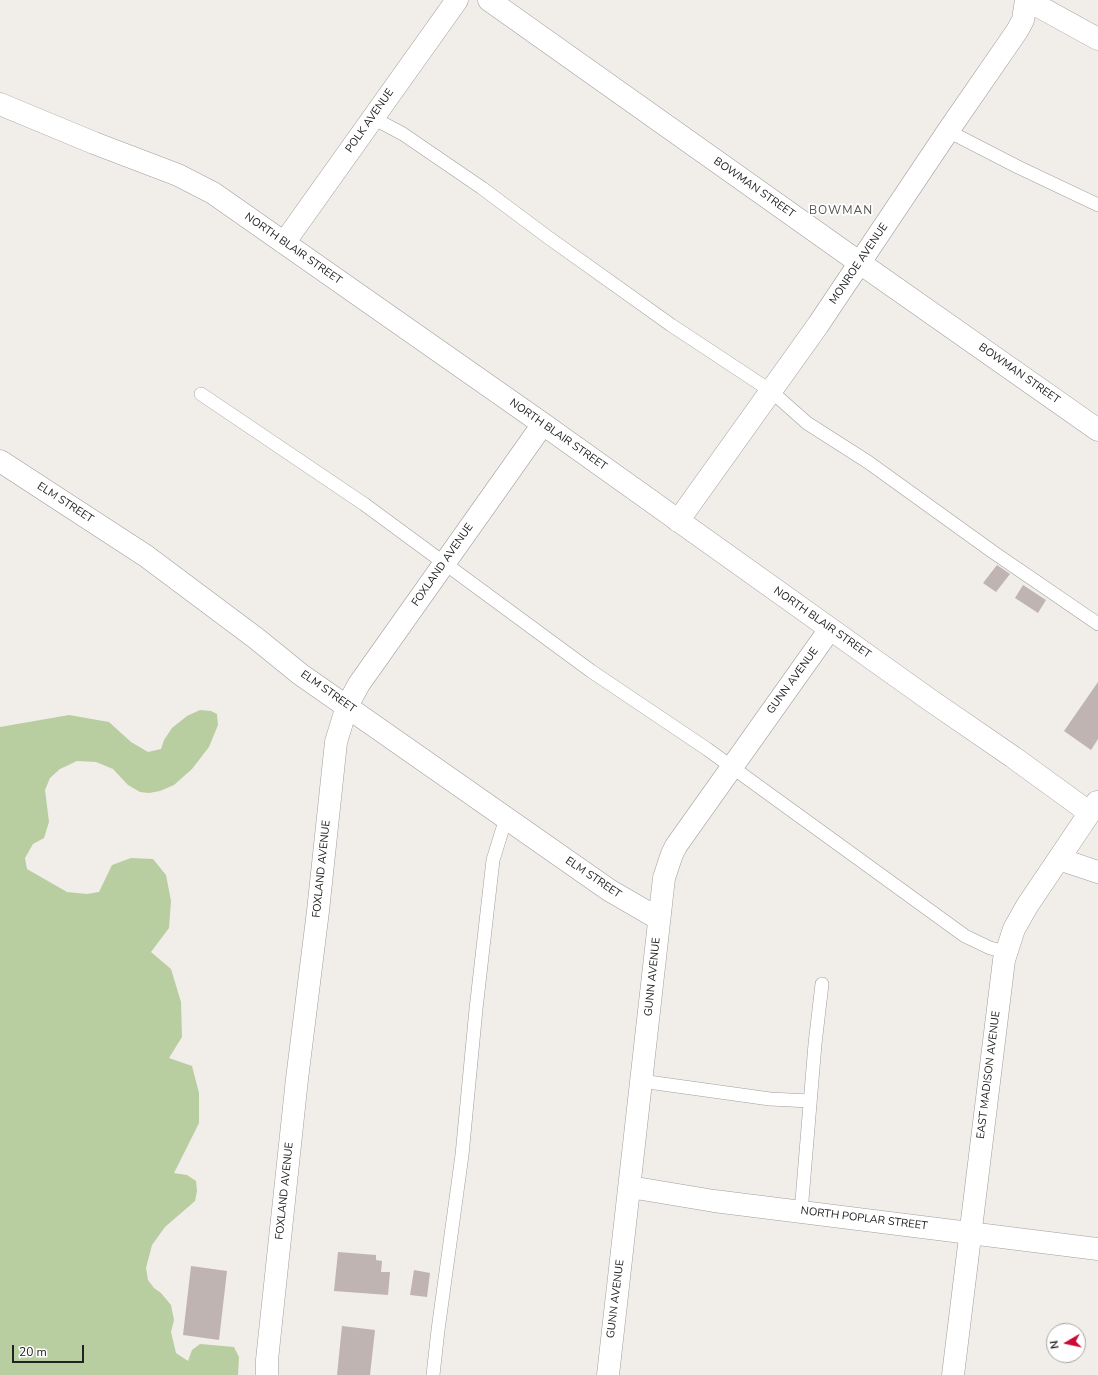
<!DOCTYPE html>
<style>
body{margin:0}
#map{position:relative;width:1098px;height:1375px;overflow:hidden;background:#f1ede9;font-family:"Nunito Sans",sans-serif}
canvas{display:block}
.north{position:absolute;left:1046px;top:1323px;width:40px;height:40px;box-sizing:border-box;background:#fff;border:1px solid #a7a7a7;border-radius:50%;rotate:261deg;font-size:11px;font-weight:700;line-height:16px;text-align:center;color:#222}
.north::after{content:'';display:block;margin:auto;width:14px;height:18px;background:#c90a35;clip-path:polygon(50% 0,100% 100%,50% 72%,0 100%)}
.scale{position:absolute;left:12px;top:1345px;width:72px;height:18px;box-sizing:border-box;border:2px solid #222;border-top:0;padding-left:5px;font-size:12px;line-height:14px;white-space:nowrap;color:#222;-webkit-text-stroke:3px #fff;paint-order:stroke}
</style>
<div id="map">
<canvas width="1098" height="1375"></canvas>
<div class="north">N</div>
<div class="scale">20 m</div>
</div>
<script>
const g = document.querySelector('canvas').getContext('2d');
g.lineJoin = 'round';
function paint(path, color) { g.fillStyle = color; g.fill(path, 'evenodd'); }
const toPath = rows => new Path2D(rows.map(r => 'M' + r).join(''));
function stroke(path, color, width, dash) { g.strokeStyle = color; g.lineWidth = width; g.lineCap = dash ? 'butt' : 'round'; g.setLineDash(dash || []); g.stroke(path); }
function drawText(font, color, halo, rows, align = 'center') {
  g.font = font + ' "Nunito Sans",sans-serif'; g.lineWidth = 3.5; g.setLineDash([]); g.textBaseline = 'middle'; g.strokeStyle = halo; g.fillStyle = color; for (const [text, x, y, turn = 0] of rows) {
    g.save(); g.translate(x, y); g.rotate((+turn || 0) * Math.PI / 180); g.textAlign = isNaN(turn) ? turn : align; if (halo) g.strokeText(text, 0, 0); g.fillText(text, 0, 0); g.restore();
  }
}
paint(toPath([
 [200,710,211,711,217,714,218,725,209,747,192,769,174,785,160,791,149,793,140,792,128,785,113,769,96,762,77,761,60,769,50,778,45,790,49,822,44,838,33,844,25,858,27,869,67,892,87,894,99,892,112,865,131,858,153,859,166,875,171,901,169,928,151,952,171,969,181,1002,182,1037,169,1058,192,1066,199,1093,199,1123,174,1173,187,1175,196,1181,197,1191,195,1201,165,1227,152,1245,146,1268,148,1280,154,1288,161,1293,171,1305,174,1320,171,1332,176,1353,188,1361,192,1350,200,1344,234,1347,239,1357,238,1375,0,1375,0,727,69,715,109,722,131,742,148,752,161,749,164,740,172,728,187,716]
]), '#b8cea0');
paint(toPath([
 [997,565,1010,574,996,592,983,583],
 [1023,585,1046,600,1038,613,1015,598],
 [1098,682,1098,739,1091,750,1064,731],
 [338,1252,376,1255,376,1260,382,1261,381,1272,390,1272,388,1295,334,1291],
 [191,1266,227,1271,219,1340,183,1335],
 [414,1270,430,1273,427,1297,410,1295],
 [342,1326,375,1330,370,1375,337,1375]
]), '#bfb4b2');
const service = toPath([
 [373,118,403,134,482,188,549,238,671,325,771,391,807,423,868,462,993,552,1098,624],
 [948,131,1018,167,1098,205],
 [201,394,364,504,591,671,707,749,965,936,990,948,1006,952],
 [641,1081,770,1099,810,1101],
 [801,1212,815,1044,822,984],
 [433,1375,438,1330,462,1155,476,1009,493,860,506,818]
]);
const minor = toPath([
 [489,0,860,263,1098,430],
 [1027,0,1098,39],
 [0,104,94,143,178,175,213,193,543,424,930,700,1013,757,1090,813],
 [284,243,457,0],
 [0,461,146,556,257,639,300,674,609,890,659,919],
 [678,521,818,325,948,131,1017,31,1023,20,1026,0],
 [1059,859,1098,872],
 [630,1187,714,1201,1098,1249],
 [267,1375,267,1360,297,1079,318,911,336,742,347,706,359,684,543,424],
 [608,1375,664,878,672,854,676,846,830,629],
 [953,1375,1004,960,1014,929,1027,906,1097,802]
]);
stroke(service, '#9f9f9f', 14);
stroke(minor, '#9f9f9f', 23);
stroke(service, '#fff', 13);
stroke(minor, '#fff', 22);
drawText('11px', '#222', '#fff', [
 ["POLK AVENUE",370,121,-55],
 ["BOWMAN STREET",754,188,35],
 ["NORTH BLAIR STREET",293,249,35],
 ["MONROE AVENUE",859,264,-56],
 ["BOWMAN STREET",1019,374,35],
 ["NORTH BLAIR STREET",558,435,35],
 ["ELM STREET",65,503,33],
 ["FOXLAND AVENUE",443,565,-55],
 ["NORTH BLAIR STREET",822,623,35],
 ["GUNN AVENUE",793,681,-54],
 ["ELM STREET",328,692,35],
 ["FOXLAND AVENUE",322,869,-84],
 ["ELM STREET",593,878,34],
 ["GUNN AVENUE",653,977,-84],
 ["EAST MADISON AVENUE",989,1075,-83],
 ["FOXLAND AVENUE",285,1191,-84],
 ["NORTH POPLAR STREET",864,1219,7],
 ["GUNN AVENUE",616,1299,-83]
]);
g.letterSpacing = '1px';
drawText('12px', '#555', '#fff', [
 ["BOWMAN",841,211]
]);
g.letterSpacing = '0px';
</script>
